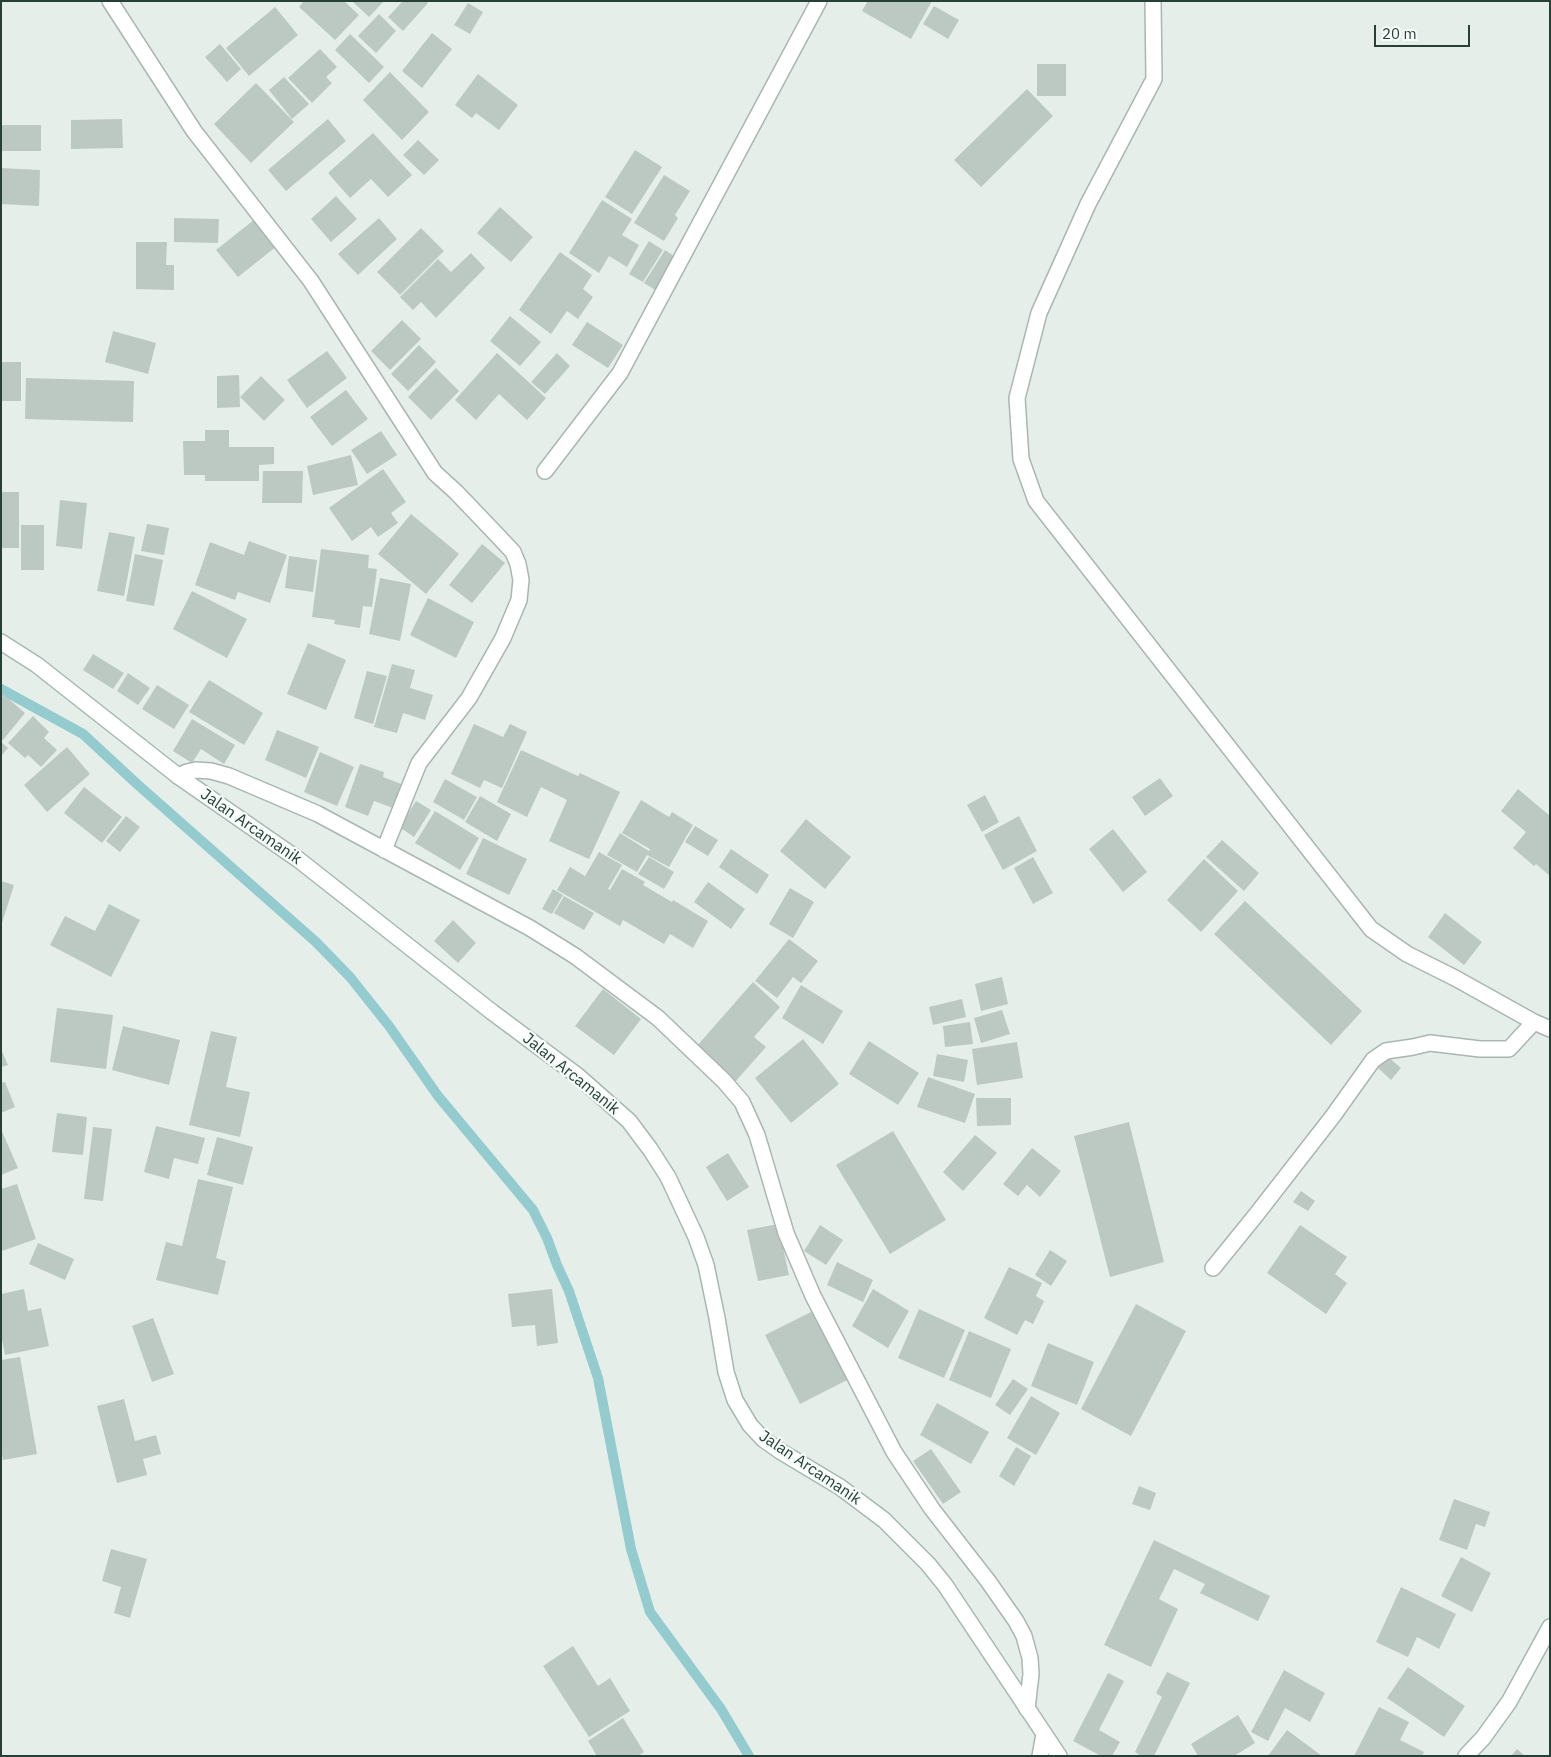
<!DOCTYPE html>
<style>
body{margin:0}
#map{position:relative;width:1551px;height:1757px;overflow:hidden;background:#e6eeea;font-family:"IBM Plex Sans",sans-serif}
canvas{display:block}
.frame{position:absolute;inset:0;border:2px solid #264037;pointer-events:none}
.scale{position:absolute;left:1374px;top:25px;width:96px;height:22px;box-sizing:border-box;border:2px solid #264037;border-top:0;padding-left:6px;font-size:15px;line-height:18px;white-space:nowrap;color:#264037;-webkit-text-stroke:4px #f7fbf9;paint-order:stroke}
</style>
<div id="map">
<canvas width="1551" height="1757"></canvas>
<div class="frame"></div>
<div class="scale">20 m</div>
</div>
<script>
const g = document.querySelector('canvas').getContext('2d');
g.lineJoin = 'round';
const toPath = rows => new Path2D(rows.map(r => 'M' + r).join(''));
function stroke(path, color, width, dash) { g.strokeStyle = color; g.lineWidth = width; g.lineCap = dash ? 'butt' : 'round'; g.setLineDash(dash || []); g.stroke(path); }
function paint(path, color) { g.fillStyle = color; g.fill(path, 'evenodd'); }
function drawText(font, color, halo, rows, align = 'center') {
  g.font = font + ' "IBM Plex Sans",sans-serif'; g.lineWidth = 4.5; g.setLineDash([]); g.textBaseline = 'middle'; g.strokeStyle = halo; g.fillStyle = color; for (const [text, x, y, turn = 0] of rows) {
    g.save(); g.translate(x, y); g.rotate((+turn || 0) * Math.PI / 180); g.textAlign = isNaN(turn) ? turn : align; if (halo) g.strokeText(text, 0, 0); g.fillText(text, 0, 0); g.restore();
  }
}
stroke(toPath([
 [1,689,83,734,137,784,316,942,350,977,389,1026,438,1096,533,1210,547,1238,557,1265,569,1291,598,1378,631,1549,650,1612,721,1709,749,1756]
]), '#93cbcf', 10);
paint(toPath([
 [304,1,344,1,359,15,335,40,299,7],
 [352,1,384,1,369,17],
 [403,1,426,1,428,3,403,31,388,17],
 [868,1,932,1,911,39,862,11],
 [468,3,483,12,470,34,454,25],
 [934,6,959,20,948,39,923,24],
 [275,7,298,35,249,76,226,48],
 [379,14,396,31,376,53,358,36],
 [432,33,452,49,422,88,402,71],
 [350,34,384,67,369,83,335,50],
 [220,44,241,69,227,82,205,57],
 [320,49,337,67,326,77,332,83,312,103,288,78],
 [1037,64,1066,64,1066,96,1037,96],
 [390,72,429,112,402,140,363,100],
 [478,74,518,105,499,130,476,113,472,118,455,105],
 [284,77,309,104,292,119,269,90],
 [256,83,294,122,251,163,214,124],
 [1027,89,1053,116,981,187,954,160],
 [122,119,123,148,71,149,71,120],
 [328,119,346,141,286,191,268,170],
 [1,125,41,125,41,151,1,151],
 [373,133,412,175,388,197,371,179,350,198,328,173],
 [418,140,439,160,424,175,403,155],
 [635,150,662,167,632,214,605,197],
 [1,168,40,170,39,206,1,204],
 [664,175,690,191,675,215,678,218,664,241,634,223],
 [336,196,357,219,331,242,311,219],
 [602,200,632,219,622,235,639,245,627,267,609,256,599,273,569,253],
 [500,207,533,237,511,262,477,233],
 [174,218,219,219,218,243,174,242],
 [379,218,397,239,358,275,338,254],
 [255,219,277,246,238,277,216,250],
 [421,228,444,251,400,295,377,272],
 [649,241,663,250,643,282,629,274],
 [136,242,167,242,166,265,174,265,174,290,136,289],
 [665,250,677,258,657,291,644,283],
 [560,252,592,275,583,289,593,297,578,319,567,311,551,334,519,310],
 [471,253,485,268,436,318,421,302,413,310,400,297,438,259,451,272],
 [510,316,541,342,520,366,490,341],
 [402,320,421,339,390,370,371,351],
 [587,322,623,345,608,368,572,345],
 [113,331,156,343,148,374,105,362],
 [419,345,436,362,408,391,391,374],
 [327,351,347,378,307,408,287,380],
 [497,353,546,398,527,420,499,394,476,420,455,400],
 [557,353,570,366,545,394,531,382],
 [1,362,21,362,21,401,1,401],
 [436,368,459,391,431,420,408,397],
 [239,375,240,407,217,408,217,376],
 [261,376,285,400,264,421,240,397],
 [26,378,134,381,133,422,25,419],
 [346,390,368,419,332,446,310,417],
 [205,430,229,430,229,447,274,447,274,464,259,465,259,481,205,481,205,475,184,475,183,441,205,441],
 [381,431,397,455,367,474,351,450],
 [351,455,358,485,313,495,307,466],
 [383,469,406,502,391,513,398,523,378,537,371,527,352,541,329,508],
 [263,471,303,471,302,503,262,503],
 [1,492,19,492,19,548,1,548],
 [60,500,87,503,82,549,56,546],
 [411,514,459,554,426,594,378,554],
 [147,524,169,528,164,555,141,551],
 [21,525,44,525,44,570,21,570],
 [109,532,135,537,124,596,97,591],
 [249,541,287,555,270,603,238,592,235,600,195,585,210,542,244,555],
 [482,544,505,563,472,603,449,585],
 [321,549,369,555,368,568,377,569,372,607,363,606,360,628,334,624,335,620,312,617],
 [135,554,163,560,154,606,126,601],
 [289,556,317,560,313,592,285,588],
 [380,578,411,584,400,641,369,634],
 [192,591,247,619,227,658,173,629],
 [428,598,474,622,456,658,410,635],
 [308,643,346,660,326,710,287,694],
 [93,654,124,673,113,689,83,670],
 [392,664,415,670,410,688,433,695,425,720,403,713,397,733,374,727],
 [367,671,387,676,373,724,354,718],
 [128,673,150,688,138,705,117,691],
 [209,680,263,713,244,745,189,712],
 [157,685,189,705,174,729,142,709],
 [4,695,25,713,3,740,1,738,1,698],
 [33,716,49,732,44,738,57,750,41,767,28,755,25,758,8,743],
 [192,719,235,745,224,764,201,749,192,763,173,751],
 [474,724,503,737,510,724,527,732,502,788,484,780,480,788,451,774],
 [277,730,319,747,306,778,265,760],
 [1,742,8,748,1,756],
 [67,747,90,774,47,812,24,785],
 [521,750,578,776,580,773,620,792,589,859,549,841,567,800,541,787,527,817,497,802],
 [320,752,354,767,337,806,304,792],
 [360,764,384,772,383,777,404,785,396,809,374,801,368,816,345,807],
 [1160,778,1173,796,1145,816,1132,797],
 [445,779,477,797,464,820,433,802],
 [84,787,122,817,102,843,64,813],
 [1518,789,1550,816,1550,876,1536,864,1534,866,1513,848,1526,832,1501,811],
 [985,795,999,822,982,832,967,805],
 [480,796,511,814,497,841,465,822],
 [641,800,669,817,672,812,693,825,669,867,647,855,637,872,607,855,620,833,649,851,650,849,622,833],
 [416,801,431,810,414,837,399,827],
 [435,811,479,838,460,870,415,843],
 [126,816,140,827,120,852,106,841],
 [1019,816,1037,851,1003,870,984,835],
 [806,819,851,857,825,889,780,851],
 [695,826,718,840,708,856,685,842],
 [1113,829,1147,872,1123,892,1089,849],
 [483,838,527,859,509,895,466,874],
 [1222,840,1259,873,1244,891,1206,857],
 [731,849,769,875,757,894,719,867],
 [599,852,622,865,608,889,610,890,622,869,645,882,643,885,672,902,673,900,708,921,693,948,670,934,664,944,623,920,620,926,557,890,570,867,585,876],
 [649,857,674,872,664,889,638,874],
 [1033,857,1053,893,1033,904,1014,868],
 [1204,859,1238,891,1201,932,1167,900],
 [1,881,14,885,2,923,1,923],
 [708,882,745,909,731,929,694,902],
 [790,888,814,902,793,938,769,924],
 [553,889,563,895,552,914,542,909],
 [564,896,594,913,584,930,554,913],
 [1245,901,1362,1011,1331,1045,1214,934],
 [109,904,140,920,111,977,50,945,65,916,95,931],
 [1445,913,1482,942,1464,965,1428,937],
 [453,920,476,943,458,963,434,941],
 [789,939,818,961,801,983,793,977,777,998,755,981],
 [1002,977,1008,1004,981,1011,975,984],
 [753,982,780,1007,754,1037,766,1047,735,1082,696,1047],
 [801,985,843,1011,823,1044,782,1018],
 [603,989,641,1019,614,1055,575,1026],
 [962,999,966,1017,933,1025,929,1007],
 [57,1008,113,1015,106,1069,50,1062],
 [1002,1010,1010,1034,981,1043,974,1018],
 [970,1022,973,1044,945,1047,943,1026],
 [123,1026,180,1040,169,1085,112,1070],
 [211,1031,237,1037,226,1087,250,1092,240,1137,189,1125],
 [803,1039,839,1084,791,1123,755,1078],
 [869,1041,919,1073,898,1105,849,1074],
 [1017,1042,1023,1078,977,1085,972,1049],
 [1,1049,8,1065,1,1067],
 [937,1054,968,1060,964,1082,933,1076],
 [1388,1057,1401,1068,1391,1080,1378,1068],
 [928,1077,975,1094,965,1123,917,1107],
 [5,1082,15,1107,1,1113,1,1083],
 [976,1098,1011,1098,1011,1125,977,1126],
 [57,1113,87,1117,83,1155,52,1152],
 [1129,1122,1164,1262,1110,1277,1074,1136],
 [156,1126,205,1138,198,1164,174,1158,169,1179,144,1172],
 [93,1127,112,1129,103,1201,84,1199],
 [1,1129,18,1168,1,1175],
 [893,1131,946,1220,890,1254,836,1165],
 [975,1135,997,1153,963,1191,943,1172],
 [217,1137,253,1147,243,1185,207,1175],
 [1032,1148,1061,1171,1040,1197,1027,1185,1018,1196,1003,1184],
 [728,1153,749,1187,727,1201,706,1167],
 [198,1179,233,1187,216,1258,226,1261,218,1295,156,1280,166,1242,182,1246],
 [17,1184,36,1239,2,1251,1,1189],
 [1301,1191,1315,1201,1308,1211,1293,1202],
 [778,1224,789,1275,758,1281,747,1230],
 [820,1225,843,1240,826,1265,804,1251],
 [1300,1225,1347,1257,1335,1274,1347,1283,1326,1314,1267,1273],
 [38,1243,74,1259,65,1280,29,1264],
 [1050,1250,1067,1261,1051,1286,1035,1275],
 [837,1262,873,1280,863,1302,827,1285],
 [1009,1267,1042,1283,1036,1296,1044,1301,1033,1324,1025,1320,1017,1335,984,1318],
 [24,1289,28,1311,41,1308,49,1346,5,1355,1,1334,1,1294],
 [552,1289,558,1343,537,1346,535,1325,512,1327,508,1294],
 [873,1289,909,1311,888,1348,852,1326],
 [1136,1304,1186,1331,1131,1436,1081,1409],
 [919,1309,965,1330,944,1378,898,1358],
 [813,1311,847,1380,800,1404,765,1335],
 [153,1318,174,1374,152,1382,132,1326],
 [969,1331,1011,1349,991,1398,949,1380],
 [1048,1343,1094,1362,1077,1405,1031,1386],
 [20,1357,37,1454,3,1460,1,1449,1,1360],
 [1013,1379,1028,1389,1010,1415,995,1405],
 [1031,1396,1060,1413,1036,1455,1007,1438],
 [124,1399,135,1441,156,1435,161,1454,143,1459,147,1475,117,1483,97,1406],
 [937,1403,989,1432,971,1464,920,1435],
 [1016,1447,1031,1456,1014,1486,999,1476],
 [931,1449,961,1492,943,1504,913,1461],
 [1139,1486,1156,1493,1150,1510,1132,1504],
 [1454,1499,1490,1512,1485,1527,1476,1524,1467,1550,1439,1540],
 [1154,1540,1270,1596,1258,1621,1200,1593,1205,1584,1174,1569,1159,1599,1178,1609,1151,1667,1104,1645],
 [111,1549,147,1559,130,1618,114,1613,121,1587,102,1581],
 [1461,1557,1491,1573,1472,1612,1441,1596],
 [1401,1587,1456,1614,1439,1649,1417,1637,1408,1657,1376,1642],
 [573,1646,598,1686,610,1678,630,1711,589,1737,543,1666],
 [1408,1667,1465,1706,1444,1737,1387,1698],
 [1284,1670,1325,1693,1310,1722,1285,1708,1268,1741,1251,1732],
 [1167,1672,1190,1683,1154,1756,1141,1756,1135,1752,1162,1697,1156,1693],
 [1108,1673,1124,1681,1099,1730,1120,1742,1112,1756,1101,1756,1073,1741],
 [1379,1707,1409,1722,1400,1740,1424,1752,1422,1756,1354,1756],
 [1238,1715,1255,1743,1234,1756,1198,1756,1191,1744],
 [623,1718,644,1752,638,1756,597,1756,588,1741],
 [1287,1730,1322,1756,1268,1756],
 [1517,1749,1525,1756,1511,1756]
]), '#bcc9c3');
const street = toPath([
 [110,1,194,131,311,281,435,473,456,492,498,536,513,552,518,564,521,580,519,600,503,638,469,698,419,763,384,850],
 [1153,1,1154,79,1088,204,1039,313,1017,398,1021,459,1036,501,1371,929,1407,954,1455,978,1534,1022,1550,1029],
 [545,471,620,373,819,1],
 [178,776,187,772,196,770,211,771,229,776,318,814,530,928,575,956,658,1018,724,1081,742,1102,757,1135,786,1233,813,1296,894,1452,932,1509,988,1581,1016,1621,1024,1636,1030,1658,1031,1674,1027,1709],
 [1213,1268,1256,1215,1333,1116,1373,1060,1386,1051,1413,1047,1430,1043,1480,1049,1509,1049,1534,1022],
 [1040,1756,1044,1734]
]);
const secondary = toPath([
 [1,642,37,665,178,776,299,860,492,1012,578,1076,629,1121,650,1149,668,1177,696,1237,706,1265,717,1318,726,1372,735,1400,750,1425,763,1439,780,1451,840,1487,884,1520,928,1564,945,1585,1059,1756],
 [1466,1756,1483,1738,1509,1702,1550,1627]
]);
stroke(street, '#a9b6b1', 18);
stroke(secondary, '#a5b9b1', 18);
stroke(street, '#fff', 15);
stroke(secondary, '#fff', 15);
drawText('16px', '#264037', '#f7fbf9', [
 ["Jalan Arcamanik",251,827,35],
 ["Jalan Arcamanik",571,1074,39],
 ["Jalan Arcamanik",810,1468,34]
]);
</script>
